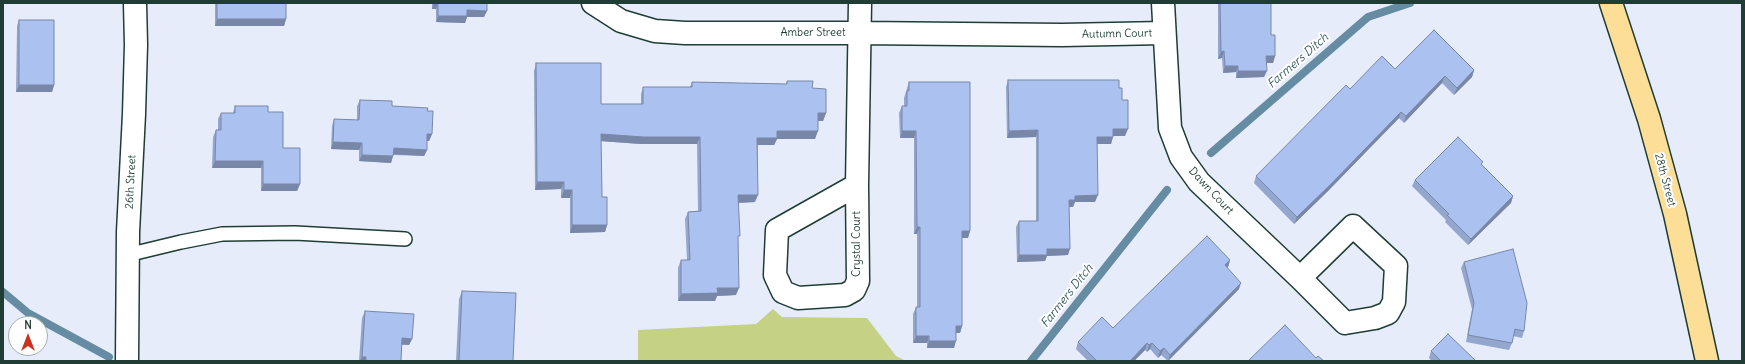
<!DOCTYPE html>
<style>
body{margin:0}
#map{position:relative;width:1745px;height:364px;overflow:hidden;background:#e6ecfa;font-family:Delius,sans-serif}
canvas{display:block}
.frame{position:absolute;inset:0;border:4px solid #1f3d34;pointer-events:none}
.north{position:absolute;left:8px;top:316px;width:40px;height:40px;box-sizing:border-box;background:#fff;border:1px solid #a5b1ae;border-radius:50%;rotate:0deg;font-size:11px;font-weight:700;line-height:16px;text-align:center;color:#1f3d34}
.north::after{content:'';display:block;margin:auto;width:14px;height:18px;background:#c8321e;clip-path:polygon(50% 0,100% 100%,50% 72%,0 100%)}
</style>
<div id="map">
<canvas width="1745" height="364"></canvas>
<div class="frame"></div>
<div class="north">N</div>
</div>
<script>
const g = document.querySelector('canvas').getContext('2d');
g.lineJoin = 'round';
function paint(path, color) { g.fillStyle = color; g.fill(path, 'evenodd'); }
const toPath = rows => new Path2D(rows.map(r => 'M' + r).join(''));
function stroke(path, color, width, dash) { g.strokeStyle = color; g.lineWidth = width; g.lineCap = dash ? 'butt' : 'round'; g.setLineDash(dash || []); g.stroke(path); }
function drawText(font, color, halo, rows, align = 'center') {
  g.font = font + ' Delius,sans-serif'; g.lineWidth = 4; g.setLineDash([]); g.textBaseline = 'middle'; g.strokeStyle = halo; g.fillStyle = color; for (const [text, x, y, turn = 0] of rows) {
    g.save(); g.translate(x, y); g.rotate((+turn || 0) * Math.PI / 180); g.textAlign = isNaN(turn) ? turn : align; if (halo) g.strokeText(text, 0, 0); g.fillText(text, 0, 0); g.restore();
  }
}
paint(toPath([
 [773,309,782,317,867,318,896,356,906,361,638,361,638,330,756,324]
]), '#c5d184');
stroke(toPath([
 [1211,153,1368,17,1410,3],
 [3,292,28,313,109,357],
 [1031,361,1167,190]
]), '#658ca2', 8);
const lane = toPath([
 [127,255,181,242,222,234,295,233,405,239]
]);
const street = toPath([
 [593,3,621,21,655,31,685,33,861,33,1062,35,1164,33],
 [1163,3,1170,128,1181,157,1199,182,1300,278],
 [857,185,858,281,854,290,845,295,798,298,783,292,775,275,777,230,857,185,860,3],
 [1353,226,1396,266,1394,302,1388,313,1375,318,1345,323,1300,278,1353,226]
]);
const secondary = toPath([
 [127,361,128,232,134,114,136,45,135,3]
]);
const highway = toPath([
 [1611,3,1649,119,1675,214,1707,361]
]);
stroke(lane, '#1f3d34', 16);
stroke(street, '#1f3d34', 25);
stroke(secondary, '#1f3d34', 25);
stroke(highway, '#1f3d34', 25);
stroke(lane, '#fff', 13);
stroke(street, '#fff', 22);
stroke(secondary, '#fff', 22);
stroke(highway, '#fcde96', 22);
paint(toPath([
 [215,3,286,3,286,19,284,26,215,26],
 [432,3,487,3,484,17,467,17,465,23,436,22,436,9,432,9],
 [1218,3,1271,3,1271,35,1275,56,1273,63,1266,63,1264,77,1236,78,1236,72,1223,73,1222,58,1218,59],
 [19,20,54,85,52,92,16,92,17,26],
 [536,63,601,104,641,104,641,94,643,87,690,87,692,82,786,84,787,81,812,88,826,113,823,121,818,121,815,139,777,139,774,145,758,145,755,202,738,203,738,239,736,295,717,296,715,301,678,301,678,268,681,260,687,260,685,219,688,212,698,211,697,144,641,144,601,141,602,197,607,225,605,232,570,233,570,198,561,198,561,189,535,190,534,71],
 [1395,69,1474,70,1472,77,1454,95,1442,83,1404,123,1399,118,1328,191,1294,224,1254,183,1256,176,1350,89],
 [1008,80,1119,88,1122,100,1125,136,1113,136,1111,144,1097,144,1095,202,1075,202,1073,207,1069,207,1068,255,1047,256,1045,261,1017,262,1016,227,1019,221,1036,221,1036,137,1007,138,1006,87],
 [909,82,970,231,968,238,962,238,962,326,960,333,956,333,954,348,927,348,927,343,913,343,913,314,916,307,917,307,917,234,914,234,914,138,900,138,899,113,902,106,904,106,904,98],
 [360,100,392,106,427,111,432,134,429,141,427,141,427,150,424,156,393,155,391,163,359,161,359,150,331,149,332,126,334,119,357,120,357,106],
 [235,106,268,112,283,148,300,184,297,191,261,191,261,168,212,168,213,137,216,130,218,130,218,119,221,113,233,113],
 [1482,165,1513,196,1511,203,1468,245,1445,222,1446,220,1412,186,1415,180],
 [1230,260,1228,267,1227,268,1239,289,1168,361,1161,355,1158,358,1150,349,1147,352,1145,350,1134,361,1088,361,1076,349,1078,342,1113,328],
 [1464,262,1524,331,1522,338,1513,336,1512,343,1509,350,1466,342,1472,309,1461,268],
 [462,291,513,361,456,361,459,299],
 [365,311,412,339,409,345,402,345,401,361,359,361,362,318],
 [1431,351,1476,361,1432,361,1429,358]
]), '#93a6ce');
paint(toPath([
 [434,3,438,3,436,9,432,9],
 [467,10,487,11,484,17,467,17,465,23,436,22,438,16],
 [217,19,286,19,284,26,215,26],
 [1224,51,1222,58,1218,59,1221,52],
 [1266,56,1275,56,1273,63,1263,63],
 [1225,66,1238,66,1236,72,1223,73],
 [1474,70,1472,77,1454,95,1457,88],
 [1238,71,1267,71,1264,77,1236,78],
 [1445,76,1442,83,1404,123,1406,116],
 [19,85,54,85,52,92,16,92],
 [1401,112,1399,118,1328,191,1294,224,1297,217],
 [818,113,826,113,823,121,816,121],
 [1113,129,1128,129,1125,136,1111,136],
 [1038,130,1036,137,1007,138,1009,131],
 [777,131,818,131,815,139,777,139,774,145,755,145,757,138],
 [902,131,916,131,914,138,900,138],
 [427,134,432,134,429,141,425,141],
 [601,134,700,137,697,144,641,144,599,141],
 [1097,137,1113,137,1111,144,1094,144],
 [333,142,362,143,359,150,331,149],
 [394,148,427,150,424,156,391,154],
 [362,155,393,156,391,163,359,161],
 [215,161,263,161,261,168,212,168],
 [537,182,564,182,561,189,535,190],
 [263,184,300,184,297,191,261,191],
 [564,190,572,190,570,198,561,198],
 [738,195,758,195,755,202,735,203],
 [1098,195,1095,202,1075,202,1073,207,1066,207,1069,200,1075,196],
 [1513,196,1511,203,1468,245,1471,239],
 [572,225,607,225,605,232,570,233],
 [917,227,920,227,917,234,914,234],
 [962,231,970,231,968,238,960,238],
 [1047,249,1070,249,1068,255,1047,256,1045,261,1017,262,1019,255],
 [1230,260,1228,267,1222,272,1225,265],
 [1241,283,1239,289,1168,361,1170,355],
 [717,288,739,288,736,295,717,296,715,301,678,301,681,294],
 [956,326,962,326,960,333,954,333],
 [916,336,929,336,927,343,913,343],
 [402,338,412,339,409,345,400,344],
 [929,341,956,341,954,348,927,348],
 [1147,343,1145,350,1134,361,1130,361],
 [1152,343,1150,349,1147,352,1149,345],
 [1164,348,1161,355,1158,358,1160,351],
 [362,357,366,357,365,361,360,361]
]), '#7887a7');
const building = toPath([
 [217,3,286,3,286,19,217,19,217,3],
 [438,3,487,3,487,11,467,10,467,16,438,16,438,3],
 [1220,3,1271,3,1271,35,1275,35,1275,56,1266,56,1267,71,1238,71,1238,66,1225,66,1224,51,1221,52,1220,3],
 [19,20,54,20,54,85,19,85,19,20],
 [1434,30,1474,70,1457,88,1445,76,1406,116,1401,112,1330,185,1297,217,1256,176,1346,85,1350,89,1382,56,1395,69,1434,30],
 [536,63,601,63,601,104,643,104,643,87,692,87,692,82,787,84,787,81,813,81,812,88,826,89,826,113,818,113,818,131,777,131,777,138,757,138,758,195,738,195,740,236,738,236,739,288,717,288,718,293,681,294,681,260,690,260,688,212,701,211,700,137,644,137,601,134,602,197,607,197,607,225,572,225,572,190,564,190,564,182,537,182,536,63],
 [1008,80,1119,80,1119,88,1122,88,1122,100,1128,100,1128,129,1113,129,1113,137,1097,137,1098,195,1075,196,1075,200,1069,200,1070,249,1047,249,1047,255,1019,255,1019,221,1038,221,1038,130,1009,131,1008,80],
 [909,82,970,82,970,231,962,231,962,326,956,326,956,341,929,341,929,336,916,336,916,307,920,307,920,227,917,227,916,131,902,131,902,106,907,106,907,91,909,91,909,82],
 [360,100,392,101,392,106,428,108,427,111,433,111,432,134,427,134,427,150,394,148,393,156,362,155,362,143,333,142,334,119,359,120,360,100],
 [235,106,268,106,268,112,283,112,283,148,300,148,300,184,263,184,263,161,215,161,216,130,221,130,221,113,235,113,235,106],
 [1458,137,1483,162,1481,164,1513,196,1471,239,1447,215,1449,214,1415,180,1458,137],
 [1207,236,1230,260,1225,265,1241,283,1170,355,1164,348,1160,351,1152,343,1149,345,1147,343,1130,361,1097,361,1078,342,1102,317,1113,328,1207,236],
 [1513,249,1527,303,1524,331,1515,329,1512,343,1468,335,1474,303,1464,262,1513,249],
 [462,291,516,293,513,361,459,361,462,291],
 [365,311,414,314,412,339,402,338,401,361,366,361,366,357,362,357,365,311],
 [1285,325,1316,358,1318,356,1324,361,1248,361,1285,325],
 [1448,334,1476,361,1441,361,1431,351,1448,334]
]);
paint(building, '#abc1ef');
stroke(building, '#7887a7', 1);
drawText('11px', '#1f3d34', '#fff', [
 ["Amber Street",813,33],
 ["Autumn Court",1117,34,-1],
 ["28th Street",1665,180,75],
 ["26th Street",131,182,-87],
 ["Dawn Court",1211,191,47],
 ["Crystal Court",857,244,-90]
]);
drawText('italic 12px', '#3c5e62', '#fff', [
 ["Farmers Ditch",1298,61,-41],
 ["Farmers Ditch",1067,296,-52]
]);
</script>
